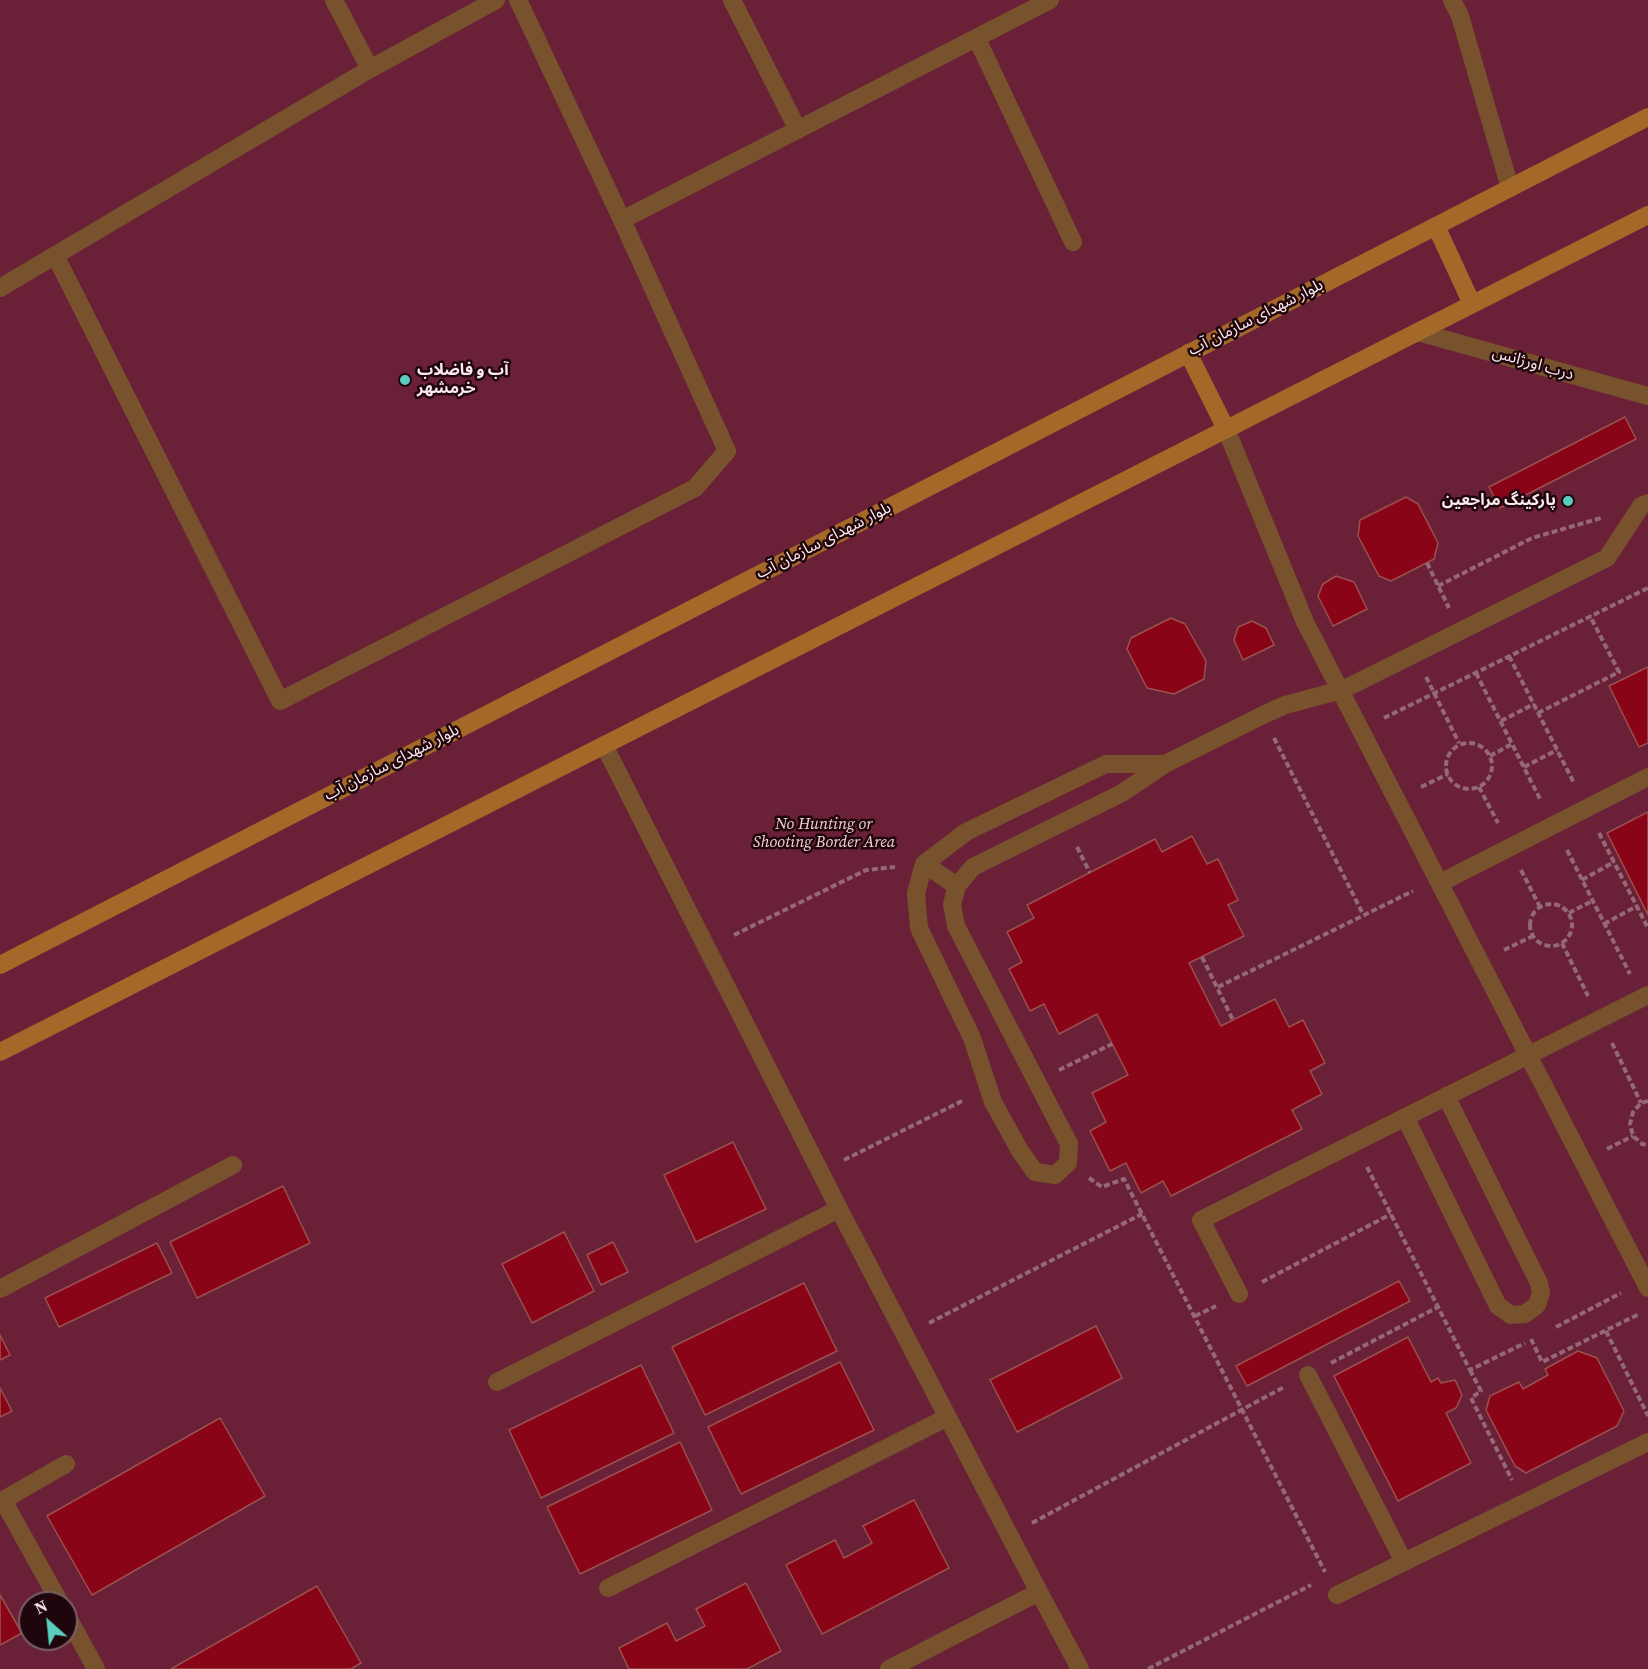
<!DOCTYPE html>
<meta charset="utf-8">
<style>
body{margin:0}
#map{position:relative;width:1648px;height:1669px;overflow:hidden;background:#480720;font-family:"Source Serif 4",serif}
canvas{display:block}
.north{position:absolute;left:18px;top:1591px;width:60px;height:60px;box-sizing:border-box;background:#1f050c;border:2px solid #776066;border-radius:50%;rotate:333deg;font-size:16px;font-weight:700;line-height:24px;text-align:center;color:#fbe9ed}
.north::after{content:'';display:block;margin:auto;width:21px;height:27px;background:#59cebf;clip-path:polygon(50% 0,100% 100%,50% 72%,0 100%)}
</style>
<div id="map">
<canvas width="1648" height="1669"></canvas>
<div class="north">N</div>
</div>
<script>
const g = document.querySelector('canvas').getContext('2d');
g.lineJoin = 'round';
function paint(path, color) { g.fillStyle = color; g.fill(path, 'evenodd'); }
const toPath = rows => new Path2D(rows.map(r => 'M' + r).join(''));
function stroke(path, color, width, dash) { g.strokeStyle = color; g.lineWidth = width; g.lineCap = dash ? 'butt' : 'round'; g.setLineDash(dash || []); g.stroke(path); }
function drawText(font, color, halo, rows, align = 'center') {
  g.font = font + ' "Source Serif 4","Noto Sans Arabic",serif'; g.lineWidth = 5; g.setLineDash([]); g.textBaseline = 'middle'; g.strokeStyle = halo; g.fillStyle = color; for (const [text, x, y, turn = 0] of rows) {
    g.save(); g.translate(x, y); g.rotate((+turn || 0) * Math.PI / 180); g.textAlign = isNaN(turn) ? turn : align; if (halo) g.strokeText(text, 0, 0); g.fillText(text, 0, 0); g.restore();
  }
}
paint(toPath([
 [0,0,1648,0,1648,1669,0,1669],
 [30,1603,66,1603,66,1639,30,1639]
]), '#6a2138');
const building = toPath([
 [1625,417,1636,439,1500,508,1489,487,1625,417],
 [1406,497,1418,504,1438,543,1434,559,1391,581,1379,576,1358,536,1360,520,1406,497],
 [1336,576,1354,582,1367,609,1333,626,1318,596,1323,584,1336,576],
 [1171,618,1185,624,1206,661,1204,679,1174,694,1147,688,1127,649,1131,638,1171,618],
 [1252,621,1266,628,1274,645,1243,660,1234,640,1238,627,1252,621],
 [1648,667,1648,743,1639,747,1609,686,1648,667],
 [1648,812,1648,915,1607,833,1648,812],
 [1192,836,1207,864,1218,859,1238,900,1228,905,1244,936,1189,963,1221,1026,1275,999,1289,1027,1303,1020,1325,1063,1310,1071,1322,1094,1292,1110,1302,1129,1171,1196,1163,1181,1141,1193,1126,1163,1110,1171,1090,1131,1106,1122,1092,1093,1128,1075,1097,1014,1059,1034,1044,1004,1030,1011,1009,969,1022,962,1007,932,1034,918,1027,905,1155,839,1162,852,1192,836],
 [733,1142,766,1209,696,1242,664,1175,733,1142],
 [283,1186,310,1243,197,1298,170,1242,283,1186],
 [564,1232,594,1291,532,1323,502,1264,564,1232],
 [613,1242,628,1272,601,1285,587,1255,613,1242],
 [157,1243,172,1273,59,1327,45,1298,157,1243],
 [1399,1281,1410,1301,1247,1386,1236,1366,1399,1281],
 [804,1283,837,1351,705,1415,672,1347,804,1283],
 [1096,1326,1122,1378,1017,1432,990,1380,1096,1326],
 [0,1335,10,1355,0,1360,0,1335],
 [1408,1337,1431,1382,1438,1378,1441,1383,1455,1380,1462,1395,1456,1408,1446,1413,1471,1463,1398,1501,1334,1376,1408,1337],
 [1578,1351,1597,1358,1624,1411,1617,1426,1526,1473,1515,1466,1486,1410,1490,1396,1519,1382,1523,1389,1548,1375,1545,1369,1578,1351],
 [840,1362,874,1430,741,1494,708,1427,840,1362],
 [641,1365,674,1433,541,1498,509,1430,641,1365],
 [0,1388,12,1411,0,1417,0,1388],
 [220,1418,265,1496,92,1595,47,1516,220,1418],
 [680,1442,712,1510,580,1574,547,1507,680,1442],
 [914,1500,949,1568,822,1634,786,1565,835,1540,844,1558,872,1543,863,1526,914,1500],
 [746,1583,781,1651,747,1669,629,1669,619,1648,667,1623,676,1641,705,1626,696,1609,746,1583],
 [317,1586,361,1663,351,1669,171,1669,317,1586],
 [0,1595,22,1633,0,1645,0,1595]
]);
paint(building, '#8a0417');
stroke(building, '#9a514e', 1.5);
stroke(toPath([
 [1427,563,1449,608],
 [1438,586,1532,538,1601,518],
 [1509,656,1574,783],
 [1476,673,1541,801],
 [1426,677,1459,743],
 [1538,713,1619,672,1590,616],
 [1384,718,1648,588],
 [1501,721,1534,704],
 [1274,738,1363,914],
 '1446 766a23 23 0 1 1 46 0a23 23 0 1 1-46 0Z',
 [1490,756,1512,744],
 [1524,767,1557,750],
 [1421,787,1448,774],
 [1479,787,1498,823],
 [1599,833,1648,928],
 [1077,847,1090,873],
 [1567,850,1630,974],
 [1521,870,1540,907],
 [1582,880,1614,862],
 '1530 925a21 21 0 1 1 42 0a21 21 0 1 1-42 0Z',
 [1569,913,1592,901],
 [1604,924,1637,906],
 [734,935,866,870,895,867],
 [1562,943,1588,996],
 [1504,950,1533,936],
 [1202,957,1233,1020],
 [1218,987,1413,891],
 [1612,1043,1641,1103],
 [1059,1070,1112,1044],
 [1648,1101,1641,1103,1633,1112,1630,1124,1633,1136,1642,1144,1648,1145],
 [1607,1149,1633,1136],
 [844,1160,964,1100],
 [1367,1167,1470,1370,1525,1343],
 [1089,1178,1102,1187,1124,1179,1325,1572],
 [1262,1282,1391,1214],
 [1195,1316,1216,1306],
 [929,1323,1142,1214],
 [1556,1327,1621,1293],
 [1606,1331,1648,1416],
 [1531,1339,1542,1362,1639,1314],
 [1331,1363,1438,1307],
 [1470,1370,1481,1391,1471,1398,1512,1480],
 [1032,1523,1284,1387],
 [1148,1669,1311,1585]
]), '#956878', 4, [6, 3]);
stroke(toPath([
 [334,0,370,69,496,0],
 [518,0,622,220,1050,0],
 [732,0,798,130],
 [1452,0,1460,16,1510,188],
 [977,39,1073,242],
 [55,255,280,701,695,488,727,451,622,220],
 [0,288,370,69],
 [1418,332,1648,396],
 [1226,429,1305,622,1648,1288],
 [1165,764,1106,764,966,832,924,864,916,893,919,928,972,1038,993,1102,1020,1151,1035,1172,1055,1175,1068,1163,1069,1144,956,926,952,904,957,886,973,867,1122,793,1165,764,1263,715,1285,705,1342,690,1607,558,1641,506,1648,503],
 [924,864,957,886],
 [1440,883,1648,777],
 [1405,1117,1498,1306,1511,1315,1525,1314,1537,1305,1541,1293,1539,1283,1446,1096],
 [0,1289,233,1165],
 [1239,1294,1201,1220,1648,995],
 [1308,1375,1404,1562],
 [3,1500,60,1603],
 [0,1502,66,1464],
 [1337,1595,1648,1442],
 [66,1614,96,1669]
]), '#77522d', 18);
stroke(toPath([
 [604,745,839,1209],
 [497,1382,839,1209,1039,1592],
 [608,1588,948,1417],
 [889,1669,1039,1592,1080,1669]
]), '#77522d', 18);
stroke(toPath([
 [1436,226,1472,304],
 [1188,353,1226,429],
 [0,965,1648,117],
 [0,1052,1648,215]
]), '#a46929', 18);
for (const [x, y, r, color] of [
 [405,380,6,"#59cebf"],
 [1568,501,6,"#59cebf"]
]) { const dot = new Path2D(); dot.arc(x, y, r, 0, 2 * Math.PI); g.fillStyle = color; g.fill(dot); stroke(dot, '#1f050c', 2); }
drawText('16px', '#fbe9ed', '#1f050c', [
 ["بلوار شهدای سازمان آب",1256,318,-27],
 ["درب اورژانس",1533,364,16],
 ["بلوار شهدای سازمان آب",824,541,-27],
 ["بلوار شهدای سازمان آب",392,763,-27]
]);
drawText('bold 16px', '#fbe9ed', '#1f050c', [
 ["آب و فاضلاب",417,371],
 ["خرمشهر",417,389],
 ["پارکینگ مراجعین",1556,501,"right"]
], 'left');
drawText('italic 16px', '#f3d2d8', '#1f050c', [
 ["No Hunting or",824,825],
 ["Shooting Border Area",824,843]
]);
</script>
